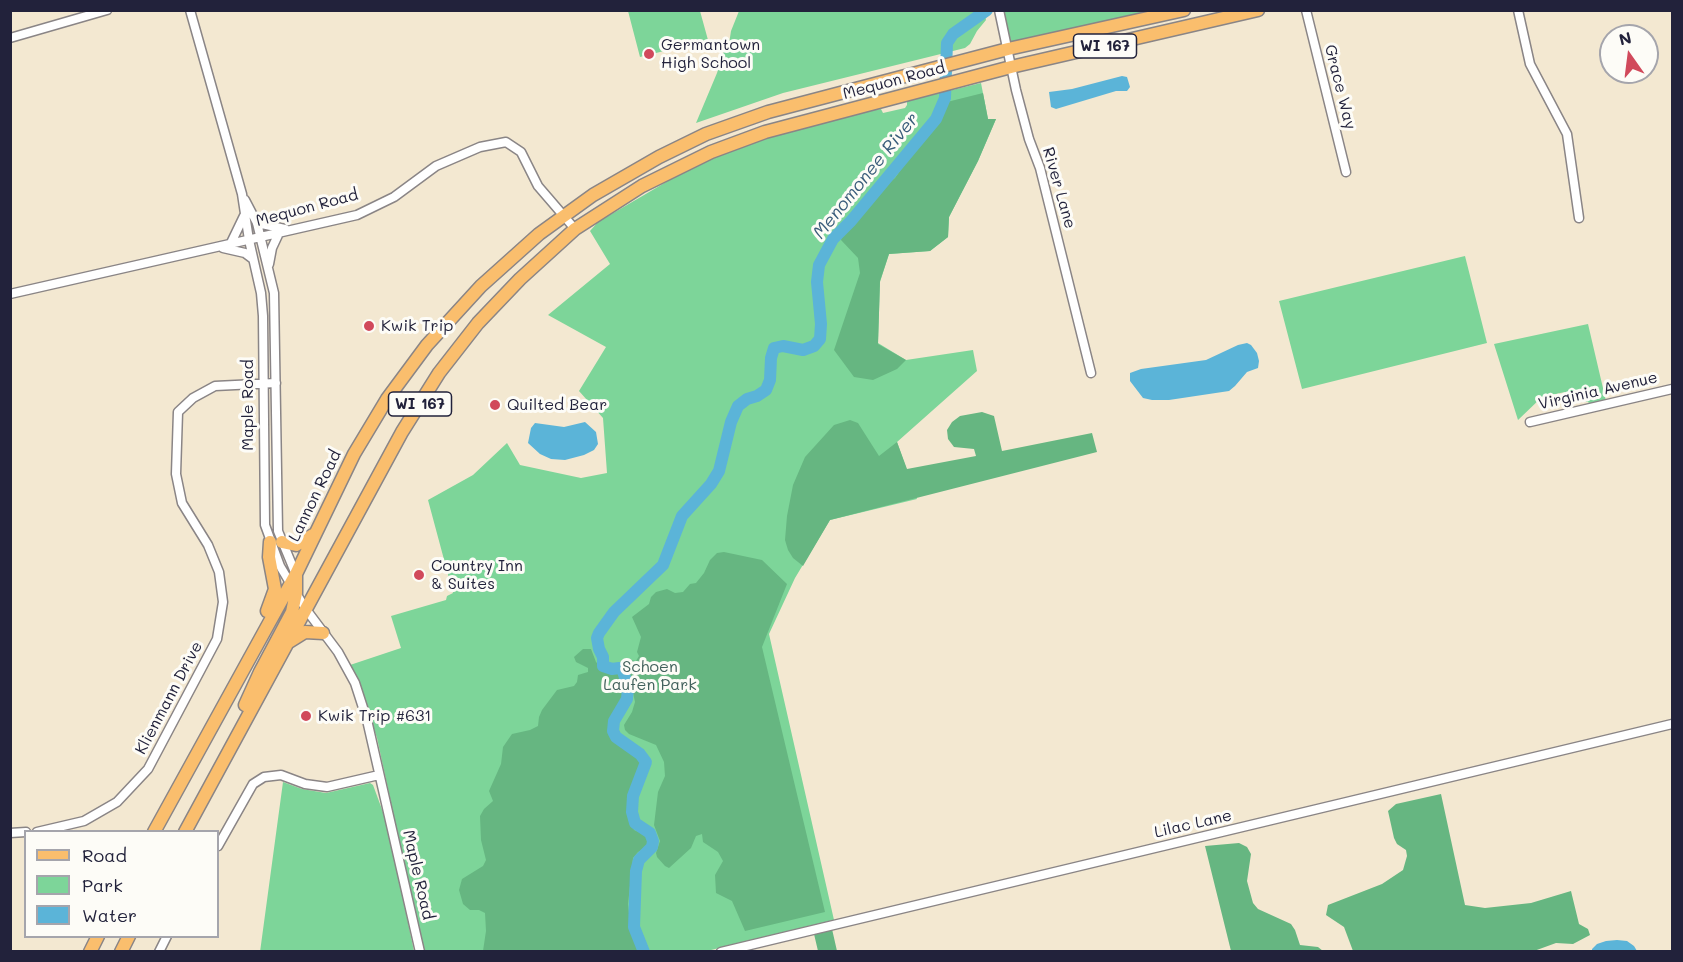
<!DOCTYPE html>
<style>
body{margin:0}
#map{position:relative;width:1683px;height:962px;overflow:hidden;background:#f3e8d1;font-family:Mali,sans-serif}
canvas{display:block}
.frame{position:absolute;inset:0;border:12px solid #22223b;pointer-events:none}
.legend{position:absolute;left:24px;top:830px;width:195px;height:108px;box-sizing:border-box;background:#fdfcf7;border:2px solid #a5a5ac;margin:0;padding:8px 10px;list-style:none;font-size:18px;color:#22223b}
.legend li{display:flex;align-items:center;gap:12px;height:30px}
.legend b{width:30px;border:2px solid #a5a5ac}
.north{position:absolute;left:1599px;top:24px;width:60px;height:60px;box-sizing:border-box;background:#fdfcf7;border:2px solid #a5a5ac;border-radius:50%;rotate:346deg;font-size:16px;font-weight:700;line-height:24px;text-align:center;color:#22223b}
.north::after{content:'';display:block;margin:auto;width:21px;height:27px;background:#d1495b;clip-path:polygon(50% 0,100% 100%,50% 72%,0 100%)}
</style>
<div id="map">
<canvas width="1683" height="962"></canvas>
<div class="frame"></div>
<ul class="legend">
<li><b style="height:8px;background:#fabe6d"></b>Road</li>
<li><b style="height:16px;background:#7dd599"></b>Park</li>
<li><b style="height:16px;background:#5bb4d8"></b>Water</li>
</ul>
<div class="north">N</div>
</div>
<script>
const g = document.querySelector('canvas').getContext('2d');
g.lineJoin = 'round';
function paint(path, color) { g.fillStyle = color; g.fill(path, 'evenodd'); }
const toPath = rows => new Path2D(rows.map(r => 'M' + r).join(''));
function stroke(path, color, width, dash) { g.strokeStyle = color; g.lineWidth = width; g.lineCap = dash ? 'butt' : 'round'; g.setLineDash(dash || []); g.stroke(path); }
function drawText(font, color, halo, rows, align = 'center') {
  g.font = font + ' Mali,sans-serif'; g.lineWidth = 6; g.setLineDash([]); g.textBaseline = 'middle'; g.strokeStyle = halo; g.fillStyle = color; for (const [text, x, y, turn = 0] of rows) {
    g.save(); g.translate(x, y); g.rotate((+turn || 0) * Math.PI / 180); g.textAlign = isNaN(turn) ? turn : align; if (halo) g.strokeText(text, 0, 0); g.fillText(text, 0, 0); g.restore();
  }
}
paint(toPath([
 [628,11,700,11,708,40,640,57],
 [739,11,984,11,986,20,977,31,970,44,965,48,783,93,696,123,717,73,724,51,729,44,731,31],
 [999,11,1179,11,1008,49],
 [981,83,988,119,996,119,978,161,949,217,948,237,930,251,889,254,880,282,878,343,906,360,973,350,977,371,897,442,917,499,830,520,795,578,769,634,834,920,707,951,423,951,377,738,360,687,350,665,401,648,391,616,446,600,447,596,453,593,428,500,473,475,507,443,520,465,581,478,607,473,603,418,579,391,606,347,548,315,610,264,590,231,598,222,685,171,735,149,789,131,871,110,881,109,883,113,905,108,907,105,907,101],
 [1465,256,1487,343,1302,389,1279,301],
 [1588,324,1606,401,1592,404,1565,392,1542,397,1518,420,1494,344],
 [283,782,302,789,326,793,370,783,373,785,387,823,414,951,260,952]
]), '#7dd599');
paint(toPath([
 [983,93,988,119,996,119,978,161,949,217,948,237,930,251,889,254,880,281,878,344,906,360,897,369,873,380,854,377,834,350,860,273,858,258,841,240,843,233,868,209,881,189,895,178,914,151,942,118,947,102],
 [982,412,994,416,1002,451,1092,433,1097,452,830,520,803,566,793,558,788,550,785,540,787,516,793,485,805,457,834,425,850,420,858,423,879,456,897,442,907,469,976,456,974,449,954,447,948,439,947,430,952,422,960,416],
 [724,552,762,560,787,584,762,647,825,912,745,931,732,901,716,893,715,875,723,861,718,852,703,842,702,834,696,836,691,848,669,868,665,866,657,857,656,853,660,841,654,825,658,792,665,776,664,762,656,745,629,734,625,730,624,725,632,712,635,702,627,664,631,660,636,661,639,656,637,652,641,637,632,617,649,604,651,597,656,592,667,589,675,593,683,592,690,584,696,583,704,573,710,560,717,553],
 [583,649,591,649,596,662,602,668,607,671,620,672,624,695,608,726,609,734,617,743,639,759,643,766,631,786,628,814,634,830,645,835,650,841,648,846,638,852,633,858,628,904,631,931,639,951,483,951,486,931,485,913,479,910,470,910,463,904,459,890,462,879,483,866,486,860,481,840,480,816,484,809,493,801,489,791,501,764,503,747,512,734,530,730,538,726,539,717,542,710,557,690,574,686,577,682,578,675,588,672,588,668,576,662,574,657],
 [1441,794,1465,905,1485,908,1531,903,1571,891,1579,924,1588,929,1590,935,1573,944,1556,943,1534,951,1353,951,1344,927,1326,915,1328,905,1382,884,1403,870,1407,856,1406,850,1397,844,1394,838,1388,811,1396,804],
 [1239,843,1247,847,1251,854,1247,881,1253,903,1258,909,1291,924,1295,930,1300,945,1318,947,1323,951,1231,951,1205,846],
 [832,929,837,951,818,951,814,934]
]), '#66b681');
paint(toPath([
 [1122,76,1127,77,1130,87,1127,91,1116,91,1056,109,1051,107,1049,92,1072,89],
 [1247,343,1251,345,1257,353,1259,361,1258,368,1247,372,1235,386,1229,391,1169,400,1152,400,1143,398,1130,381,1130,373,1141,369,1206,360,1238,345],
 [585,422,596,432,598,444,594,450,584,455,565,460,551,459,540,454,528,443,531,428,535,423,564,427],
 [1617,940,1627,941,1634,946,1637,951,1592,951,1592,949,1597,944,1606,941]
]), '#5bb4d8');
stroke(toPath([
 [644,952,634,927,636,871,639,860,652,847,653,841,650,833,635,823,632,812,633,796,646,762,640,754,616,737,613,731,614,721,627,699,628,688,623,671,619,668,612,669,603,666,603,657,599,649,597,638,599,633,614,612,663,565,682,516,711,484,719,471,731,422,738,406,747,399,757,396,766,390,770,380,771,358,774,348,783,346,803,350,814,346,820,339,821,324,817,282,819,265,833,239,851,221,936,119,945,98,947,43,953,34,987,10]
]), '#5bb4d8', 12);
const street = toPath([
 [190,10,242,194,249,240,261,293,263,316,265,525,280,566,305,608,338,652,355,683,367,720,420,952],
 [999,10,1016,90,1029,139,1040,168,1091,373],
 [1306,10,1346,172],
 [1518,10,1530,64,1567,134,1579,218],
 [10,38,107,10],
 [245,200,257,223,274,293,278,531,297,577],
 [257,223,285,229],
 [230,245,244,216],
 [223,248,245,253,253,259],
 [269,264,272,248,279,233],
 [10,294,357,215,394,197,436,166,480,147,506,142,521,152,538,186,575,229],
 [1530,422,1672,389],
 [37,832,84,821,117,802,148,769,217,639,223,602,219,572,208,545,182,503,176,474,178,412,193,398,215,386,276,383],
 [10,833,26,832],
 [218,846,253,784,264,777,281,775,305,784,327,787,379,775],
 [159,952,167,936],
 [721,952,1672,724]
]);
const primary = toPath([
 [282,542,296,545,313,535],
 [267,611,275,589,269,557,270,542],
 [289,642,305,632,323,633],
 [245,705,260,672,292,612,296,593,296,575],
 [154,832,296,574,354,454,387,399,427,345,481,286,539,234,593,195,659,157,706,134,768,112,1008,49,1184,10],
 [185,832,402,432,439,373,478,323,520,279,575,229,642,186,711,152,765,132,1011,67,1258,10],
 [90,952,98,936],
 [121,952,129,936]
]);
stroke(street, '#8a8586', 11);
stroke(primary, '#8a8586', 15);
stroke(street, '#fff', 8);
stroke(primary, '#fabe6d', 12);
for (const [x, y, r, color] of [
 [649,54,6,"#d1495b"],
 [369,326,6,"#d1495b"],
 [495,405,6,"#d1495b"],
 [419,575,6,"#d1495b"],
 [306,716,6,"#d1495b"]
]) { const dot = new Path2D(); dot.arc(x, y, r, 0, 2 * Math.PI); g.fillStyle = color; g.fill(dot); stroke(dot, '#fdfcf7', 2); }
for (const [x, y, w] of [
 [1105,46,63],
 [420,404,63]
]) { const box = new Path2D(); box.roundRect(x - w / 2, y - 12, w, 24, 4.5); g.fillStyle = '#fdfcf7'; g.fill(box); stroke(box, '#22223b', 1.5); }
drawText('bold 15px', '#22223b', null, [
 ["WI 167",1105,46],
 ["WI 167",420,404]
]);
drawText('16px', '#22223b', '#fdfcf7', [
 ["Germantown",661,45],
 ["High School",661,63],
 ["Kwik Trip",381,326],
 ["Quilted Bear",507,405],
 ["Country Inn",431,566],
 ["& Suites",431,584],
 ["Kwik Trip #631",318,716]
], 'left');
drawText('16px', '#22223b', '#fdfcf7', [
 ["Mequon Road",894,81,-15],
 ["Grace Way",1340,87,76],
 ["River Lane",1059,188,74],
 ["Mequon Road",307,208,-15],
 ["Virginia Avenue",1598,391,-13],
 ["Maple Road",248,405,-90],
 ["Lannon Road",315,496,-64],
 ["Klienmann Drive",169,698,-62],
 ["Lilac Lane",1193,824,-13],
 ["Maple Road",418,875,77]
]);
drawText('16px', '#42615c', '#fdfcf7', [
 ["Schoen",650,667],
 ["Laufen Park",650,685]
]);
drawText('italic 18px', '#395c7a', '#fdfcf7', [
 ["Menomonee River",866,176,-51]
]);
</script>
